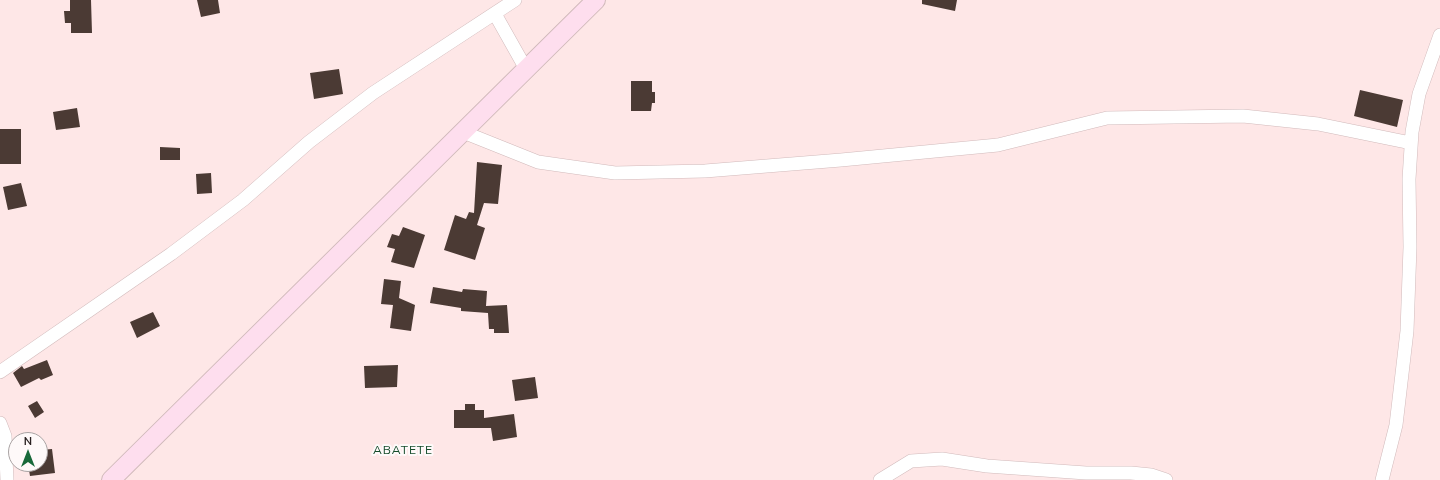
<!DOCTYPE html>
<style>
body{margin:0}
#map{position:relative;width:1440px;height:480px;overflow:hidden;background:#fee7e7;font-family:Mulish,sans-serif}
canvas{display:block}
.north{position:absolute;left:8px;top:432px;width:40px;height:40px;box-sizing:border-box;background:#fef9f9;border:1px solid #a9a3a3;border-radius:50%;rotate:0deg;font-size:11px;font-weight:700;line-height:16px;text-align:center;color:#292121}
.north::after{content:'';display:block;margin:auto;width:14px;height:18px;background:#18693a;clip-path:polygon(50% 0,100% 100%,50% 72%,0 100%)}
</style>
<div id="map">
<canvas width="1440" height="480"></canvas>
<div class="north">N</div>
</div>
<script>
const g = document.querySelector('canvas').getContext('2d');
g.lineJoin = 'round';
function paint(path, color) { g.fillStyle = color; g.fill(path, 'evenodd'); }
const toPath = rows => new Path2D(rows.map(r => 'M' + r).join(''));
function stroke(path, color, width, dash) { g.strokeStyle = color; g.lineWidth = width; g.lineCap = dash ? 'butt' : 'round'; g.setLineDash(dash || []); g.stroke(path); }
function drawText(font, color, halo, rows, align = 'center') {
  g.font = font + ' Mulish,sans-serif'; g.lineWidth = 4; g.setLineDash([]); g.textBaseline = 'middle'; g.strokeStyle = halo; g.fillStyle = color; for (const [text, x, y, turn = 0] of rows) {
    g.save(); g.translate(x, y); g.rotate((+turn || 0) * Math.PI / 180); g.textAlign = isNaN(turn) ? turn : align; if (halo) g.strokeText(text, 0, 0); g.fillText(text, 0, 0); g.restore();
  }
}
paint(toPath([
 [70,0,91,0,92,33,71,33,71,23,65,23,64,11,70,11],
 [197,0,218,0,220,13,201,17],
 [922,0,957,0,955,11,922,4],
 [339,69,343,94,314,99,310,73],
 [631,81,652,81,652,92,655,92,655,103,652,103,651,111,631,111],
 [1360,90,1403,100,1397,127,1354,116],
 [77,108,80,127,56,130,53,112],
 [0,129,21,129,21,164,0,164],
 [160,147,180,148,180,160,160,160],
 [477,162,502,165,498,204,484,203,477,225,485,228,475,260,444,250,455,215,466,219,469,212,474,213],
 [211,173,212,193,197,194,196,174],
 [21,183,27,206,8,210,3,187],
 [403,227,425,235,414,268,391,262,395,249,387,247,392,234,399,236],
 [384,279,401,281,399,298,415,305,411,331,390,328,393,305,381,304],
 [433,287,462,292,463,289,487,291,486,306,507,305,509,333,494,333,494,329,489,329,488,313,461,311,461,308,430,303],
 [153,312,160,326,137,338,130,322],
 [47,360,53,375,41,380,39,378,21,387,13,373,22,366,24,369],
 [398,365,397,387,365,388,364,366],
 [535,377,538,398,515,401,512,380],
 [37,401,44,412,35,418,28,406],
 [465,404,475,404,475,410,484,410,484,418,514,414,517,437,493,441,491,428,454,428,454,410,465,410],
 [52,449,55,473,30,476,28,464,40,464,40,450]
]), '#4b3a34');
const street = toPath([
 [495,14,526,69],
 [463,132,538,162,615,173,705,171,841,160,998,145,1107,118,1243,116,1318,124,1411,143],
 [0,372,171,254,243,200,309,142,373,93,515,0],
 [0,423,5,436,7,480],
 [880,480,911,461,942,459,987,466,1086,473,1131,473,1151,475,1166,480],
 [1382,480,1396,425,1407,331,1410,247,1409,179,1412,132,1419,94,1440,35]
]);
const secondary = toPath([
 [111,480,596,0]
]);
stroke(street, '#d1babb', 14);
stroke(secondary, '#d1babb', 20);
stroke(street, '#fff', 13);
stroke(secondary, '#fedeee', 18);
g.letterSpacing = '1px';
drawText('12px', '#154b2a', '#fef9f9', [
 ["ABATETE",403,450]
]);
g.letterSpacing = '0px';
</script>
